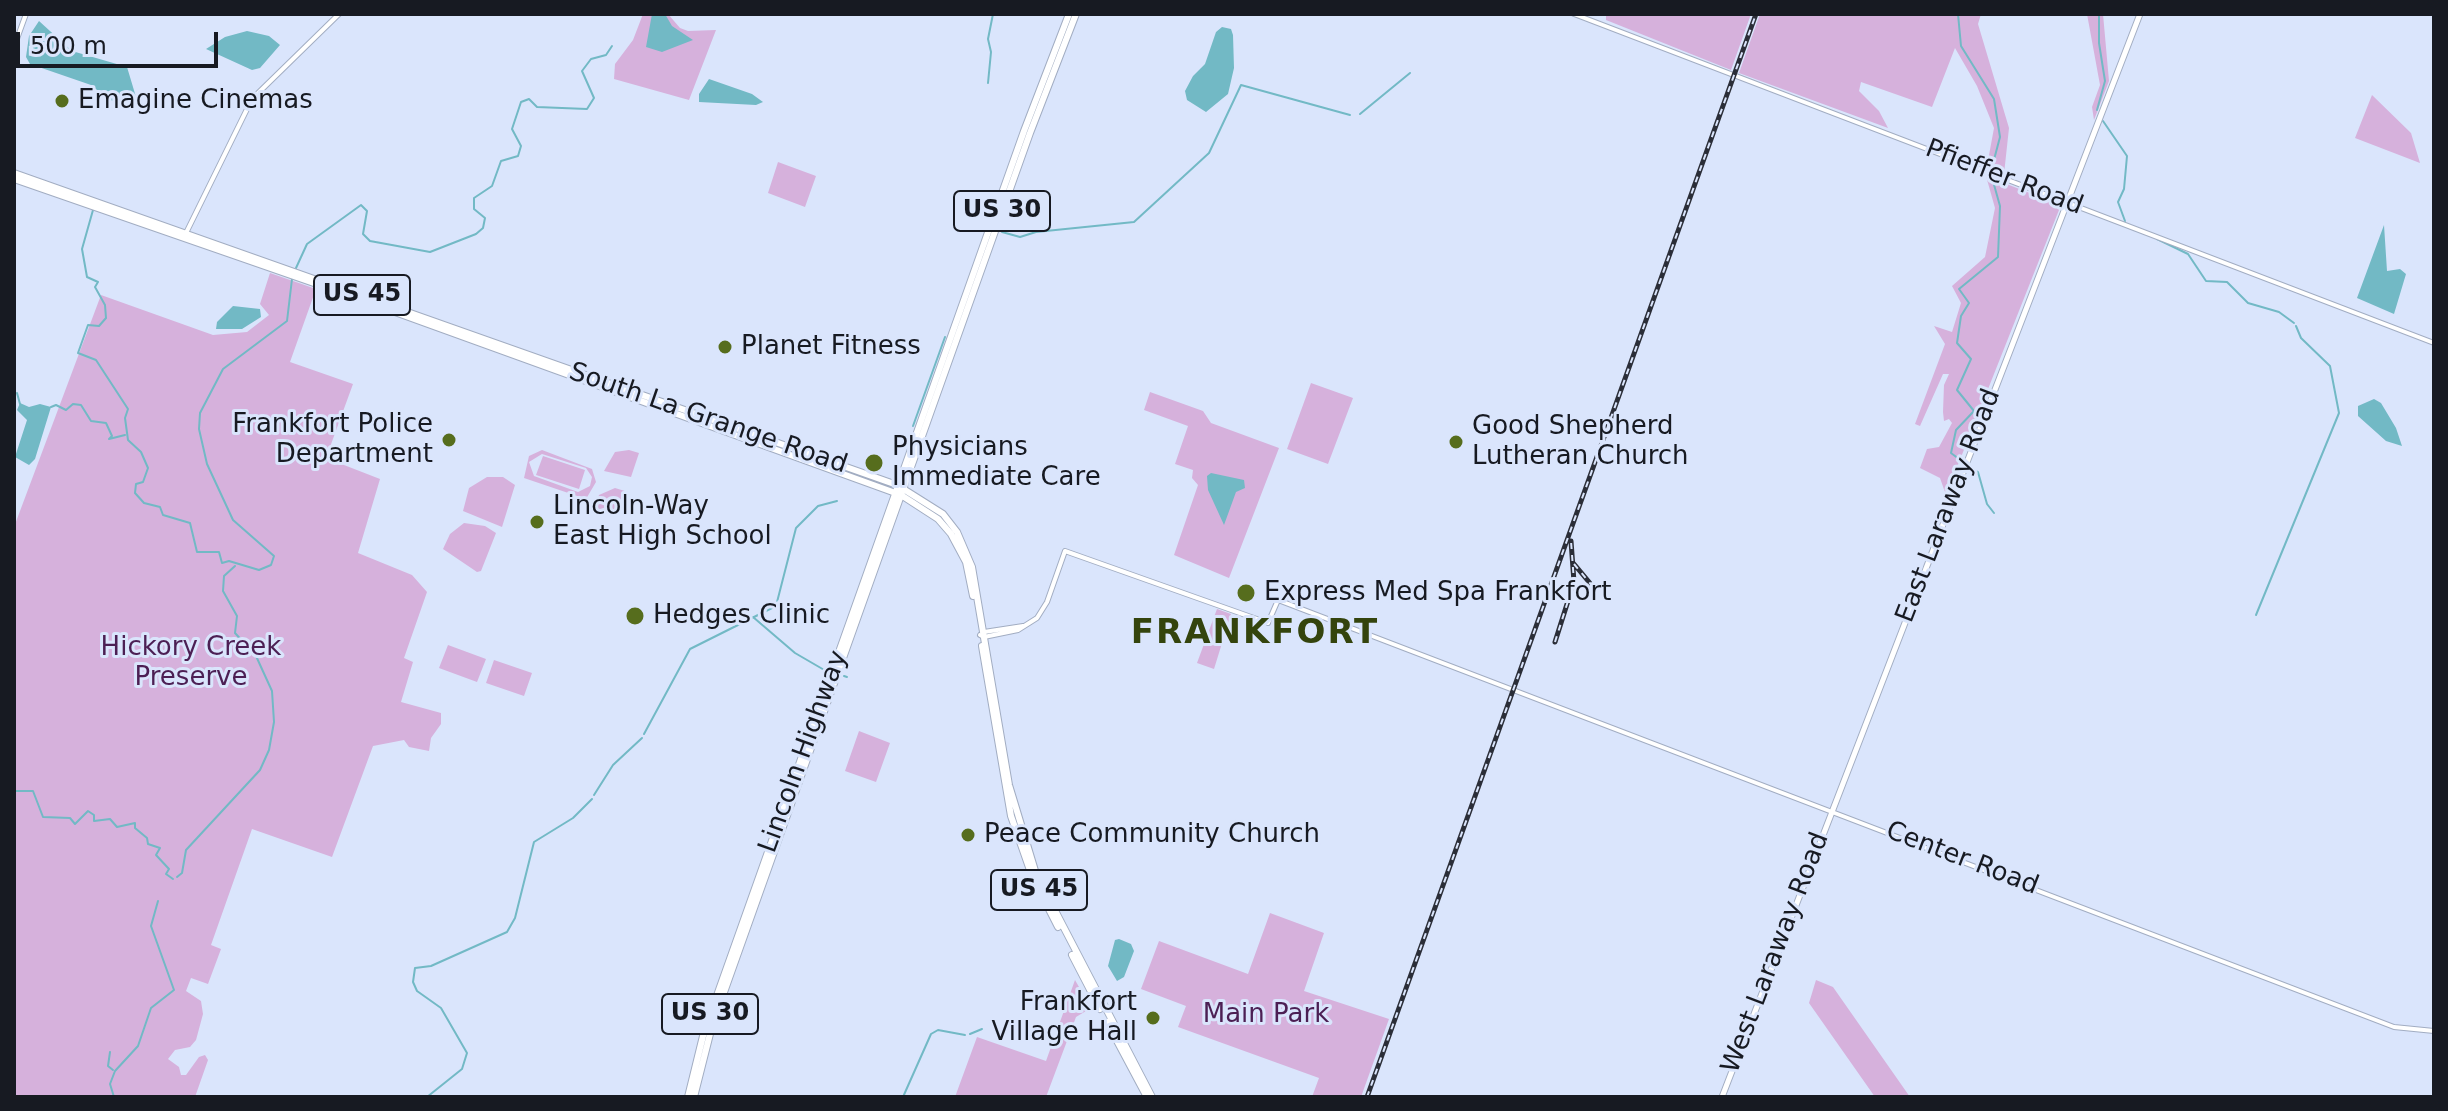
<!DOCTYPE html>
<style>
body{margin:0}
#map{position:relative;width:2448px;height:1111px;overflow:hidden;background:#dae5fc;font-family:"DejaVu Sans",sans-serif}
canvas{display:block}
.frame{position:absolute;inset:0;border:16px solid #171a22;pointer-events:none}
.scale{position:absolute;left:16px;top:32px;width:202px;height:36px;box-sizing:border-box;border:4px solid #171a22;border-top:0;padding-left:10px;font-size:24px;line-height:28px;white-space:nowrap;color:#171a22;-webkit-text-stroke:6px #dae5fc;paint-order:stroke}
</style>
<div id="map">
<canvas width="2448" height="1111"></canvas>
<div class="frame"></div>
<div class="scale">500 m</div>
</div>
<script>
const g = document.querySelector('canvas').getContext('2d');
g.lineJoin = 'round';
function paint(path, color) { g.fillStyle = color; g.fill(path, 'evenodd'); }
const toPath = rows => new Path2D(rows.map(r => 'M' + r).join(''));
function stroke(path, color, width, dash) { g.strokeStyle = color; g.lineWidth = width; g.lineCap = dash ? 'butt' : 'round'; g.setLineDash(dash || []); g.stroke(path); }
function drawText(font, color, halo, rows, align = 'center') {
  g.font = font + ' "DejaVu Sans",sans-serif'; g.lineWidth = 6; g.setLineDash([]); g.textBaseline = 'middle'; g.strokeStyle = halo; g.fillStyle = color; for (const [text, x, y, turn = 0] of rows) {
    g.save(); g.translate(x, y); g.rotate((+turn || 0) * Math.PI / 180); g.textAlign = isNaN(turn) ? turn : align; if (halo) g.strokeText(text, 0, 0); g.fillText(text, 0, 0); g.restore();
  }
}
paint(toPath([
 [643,14,668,14,680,28,688,31,716,30,689,100,614,79,615,64,633,40],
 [1606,14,1751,14,1731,70,1606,20],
 [1760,14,1981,14,1978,24,2009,128,2004,174,1987,166,1994,128,1977,86,1955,48,1932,107,1861,82,1859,91,1879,111,1888,128,1739,73],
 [2087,14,2103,14,2109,81,2094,120,2092,107,2100,85],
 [2372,95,2411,133,2420,163,2355,138],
 [778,162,816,176,805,207,768,193],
 [1986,176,2058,204,2059,210,1946,495,1940,478,1920,468,1927,449,1939,447,1952,423,1949,419,1944,421,1943,412,1944,385,1949,374,1943,374,1920,426,1915,424,1945,344,1934,326,1952,332,1961,303,1952,286,1985,257,1995,208],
 [270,273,316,289,290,362,353,384,326,458,380,479,358,553,412,575,427,592,404,658,413,662,401,702,441,713,441,724,431,738,429,751,409,747,404,740,373,746,332,857,252,829,211,945,221,949,208,984,191,978,186,991,201,1001,203,1014,196,1040,190,1047,175,1050,168,1059,179,1067,181,1075,186,1075,199,1057,205,1055,208,1060,195,1097,14,1097,14,527,101,295,213,335,247,332,269,315,260,304],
 [1311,383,1353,398,1328,464,1287,449],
 [1150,392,1203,411,1211,423,1279,448,1229,578,1174,555,1198,485,1192,478,1193,470,1175,464,1188,426,1144,410],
 [542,450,592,469,596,482,586,499,524,478,529,456],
 [542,454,586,468,592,477,590,486,578,492,534,476,529,462],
 [629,450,639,453,631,477,604,471,615,452],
 [543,456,585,470,579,489,536,475],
 [487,477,503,477,515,485,502,527,463,511,469,488],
 [615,488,628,492,621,512,613,515,594,510,599,495],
 [464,523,485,526,496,533,481,571,477,572,443,549,450,534],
 [1217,609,1231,614,1214,669,1197,663],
 [448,645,486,659,477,682,439,668],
 [494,660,532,673,524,696,486,683],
 [859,731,890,743,876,782,845,771],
 [1270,913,1324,933,1304,991,1389,1019,1361,1097,1312,1097,1319,1078,1178,1027,1186,1006,1141,989,1159,941,1248,974],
 [1075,980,1091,1008,1076,1017,1046,1097,955,1097,977,1037,1046,1061],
 [1816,980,1833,987,1910,1097,1875,1097,1809,1003]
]), '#d6b1dc');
paint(toPath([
 [652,14,665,14,672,26,693,40,662,52,646,47],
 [39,21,72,51,127,67,136,97,129,104,120,104,108,99,91,85,30,64,26,57,29,36],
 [1222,27,1231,29,1233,35,1234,68,1228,94,1206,112,1187,100,1185,91,1193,76,1205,64,1216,32],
 [247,31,269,36,280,45,260,68,252,70,206,49,225,37],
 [709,79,752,94,763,102,756,105,699,102,699,94],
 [2384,225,2387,271,2400,269,2406,274,2394,314,2357,298],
 [233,306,260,309,261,317,242,329,216,329,217,322],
 [2374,399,2381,403,2396,428,2402,446,2386,441,2358,416,2358,406],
 [20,403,29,407,40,404,51,407,35,459,29,465,15,457,27,420,17,410],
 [1211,473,1244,480,1245,488,1236,492,1224,525,1208,490,1207,476],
 [1119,939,1131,944,1134,951,1124,977,1117,981,1108,966,1115,940]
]), '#72b9c5');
stroke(toPath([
 [1958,14,1961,46,1994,99,2000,137,1991,171],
 [988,83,991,52,988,39,993,14],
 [2097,110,2105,81,2099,43,2099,14],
 [1360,114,1410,73],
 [2103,121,2127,156,2124,189,2118,202,2125,221],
 [93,210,82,249,87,277,98,282,95,287,105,305,106,318,99,326,88,325,78,353,96,360,128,409,125,418,128,440,141,452,148,468,143,482,136,484,135,493,144,503,160,507,163,515,190,523,197,552,219,552,222,563,229,561,259,570,271,565,274,556,233,520,207,464,199,429,200,413,223,369,287,321,292,279],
 [986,215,987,217],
 [1002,232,1020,237,1036,232,1134,222,1209,153,1241,85,1350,115],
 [2157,239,2188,254,2206,281,2227,282,2248,303,2279,312,2294,323],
 [296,268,307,244,361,205,367,211,363,234,370,241,430,252,476,234,483,228,485,218,474,209,474,198,492,186,501,161,518,156,521,146,512,129,521,102,529,99,537,107,587,109,594,98,582,71,591,59,606,55,612,46],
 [17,393,20,404],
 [51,407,56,405,66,410,73,404,81,405,91,421,106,423,112,436,109,439,125,435],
 [913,426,945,337],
 [1963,462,1951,453,1956,430,1974,411,1957,390,1971,359,1957,343,1961,316,1969,303,1959,289,1998,257,2000,206,1991,174],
 [1969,467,1978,472,1987,504,1994,513],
 [2256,615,2339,413,2330,366,2301,338,2296,326],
 [753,617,795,653,826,671],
 [844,676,847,677],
 [644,734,690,649,776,606,796,528,818,506,837,501],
 [14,791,33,791,43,817,70,818,75,824,88,811,94,815,94,821,110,819,117,827,135,823,135,828,147,838,148,844,160,848,156,855,169,869,166,874,173,879],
 [594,795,613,765,642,738],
 [177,877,182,873,186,850,260,770,269,750,274,722,272,691,256,656,235,633,237,616,223,591,224,576,235,566],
 [970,1034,982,1029],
 [110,1052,108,1066,113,1070],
 [467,1053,441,1008,417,991,413,982,415,968,431,966,507,932,515,918,534,842,573,818,592,799],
 [114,1097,110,1084,115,1071,138,1046,151,1008,174,990,151,926,158,901],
 [427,1097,462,1069,467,1053],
 [903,1097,931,1034,938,1030,965,1035]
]), '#72b9c5', 2);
const tertiary = toPath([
 [1574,14,2434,343],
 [14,47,26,14],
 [186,233,252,99,339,14],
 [984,632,1023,626],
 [980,635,984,637,1018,630,1037,618,1047,602,1065,551,1268,623,1278,600,2394,1027,2434,1031]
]);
const secondary = toPath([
 [1722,1097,2140,14]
]);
const primary = toPath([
 [14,173,897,485,943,514,957,532,972,567,1009,785,1036,874,1152,1097],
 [14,179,334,290,901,495,938,519,951,534,966,562,973,596],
 [982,646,1011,816,1032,876,1058,927],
 [1072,955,1100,1009],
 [1107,1022,1147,1097],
 [688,1097,704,1032,1024,131,1069,14],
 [694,1097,712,1026,1030,133,1076,14]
]);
stroke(tertiary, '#a2adc2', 6);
stroke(secondary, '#a2adc2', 7);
stroke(primary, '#a2adc2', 8);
stroke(tertiary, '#fff', 4);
stroke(secondary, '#fff', 5);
stroke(primary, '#fff', 6);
const rail = toPath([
 [1574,564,1594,588],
 [1555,642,1574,582,1571,541],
 [1367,1097,1756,14]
]);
stroke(rail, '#2b2e38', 5);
stroke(rail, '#dae5fc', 2, [6]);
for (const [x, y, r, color] of [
 [62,101,8,"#566d1d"],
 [725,347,8,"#566d1d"],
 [449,440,8,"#566d1d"],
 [1456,442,8,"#566d1d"],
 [874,463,10,"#566d1d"],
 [537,522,8,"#566d1d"],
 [1246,593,10,"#566d1d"],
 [635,616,10,"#566d1d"],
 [968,835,8,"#566d1d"],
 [1153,1018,8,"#566d1d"]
]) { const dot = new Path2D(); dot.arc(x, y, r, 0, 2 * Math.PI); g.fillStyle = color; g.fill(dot); stroke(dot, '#dae5fc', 3); }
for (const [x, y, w] of [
 [1002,211,96],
 [362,295,96],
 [1039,890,96],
 [710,1014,96]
]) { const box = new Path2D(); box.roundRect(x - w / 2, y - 20, w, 40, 6); g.fillStyle = '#dae5fc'; g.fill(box); stroke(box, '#171a22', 2); }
drawText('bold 24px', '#171a22', null, [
 ["US 30",1002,211],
 ["US 45",362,295],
 ["US 45",1039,890],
 ["US 30",710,1014]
]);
drawText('26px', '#171a22', '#dae5fc', [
 ["Emagine Cinemas",78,101],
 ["Planet Fitness",741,347],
 ["Frankfort Police",433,425,"right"],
 ["Department",433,455,"right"],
 ["Good Shepherd",1472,427],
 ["Lutheran Church",1472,457],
 ["Physicians",892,448],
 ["Immediate Care",892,478],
 ["Lincoln-Way",553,507],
 ["East High School",553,537],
 ["Express Med Spa Frankfort",1264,593],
 ["Hedges Clinic",653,616],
 ["Peace Community Church",984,835],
 ["Frankfort",1137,1003,"right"],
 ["Village Hall",1137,1033,"right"]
], 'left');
drawText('26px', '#171a22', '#dae5fc', [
 ["Pfieffer Road",2004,178,21],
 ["South La Grange Road",708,419,19],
 ["East Laraway Road",1949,506,-69],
 ["Lincoln Highway",804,752,-70],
 ["Center Road",1962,859,21],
 ["West Laraway Road",1776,953,-69]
]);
drawText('26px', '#4c1f54', '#dae5fc', [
 ["Hickory Creek",191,648],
 ["Preserve",191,678],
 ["Main Park",1266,1015]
]);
g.letterSpacing = '2px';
drawText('bold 34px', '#34440d', '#dae5fc', [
 ["FRANKFORT",1255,634]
]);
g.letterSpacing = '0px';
</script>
